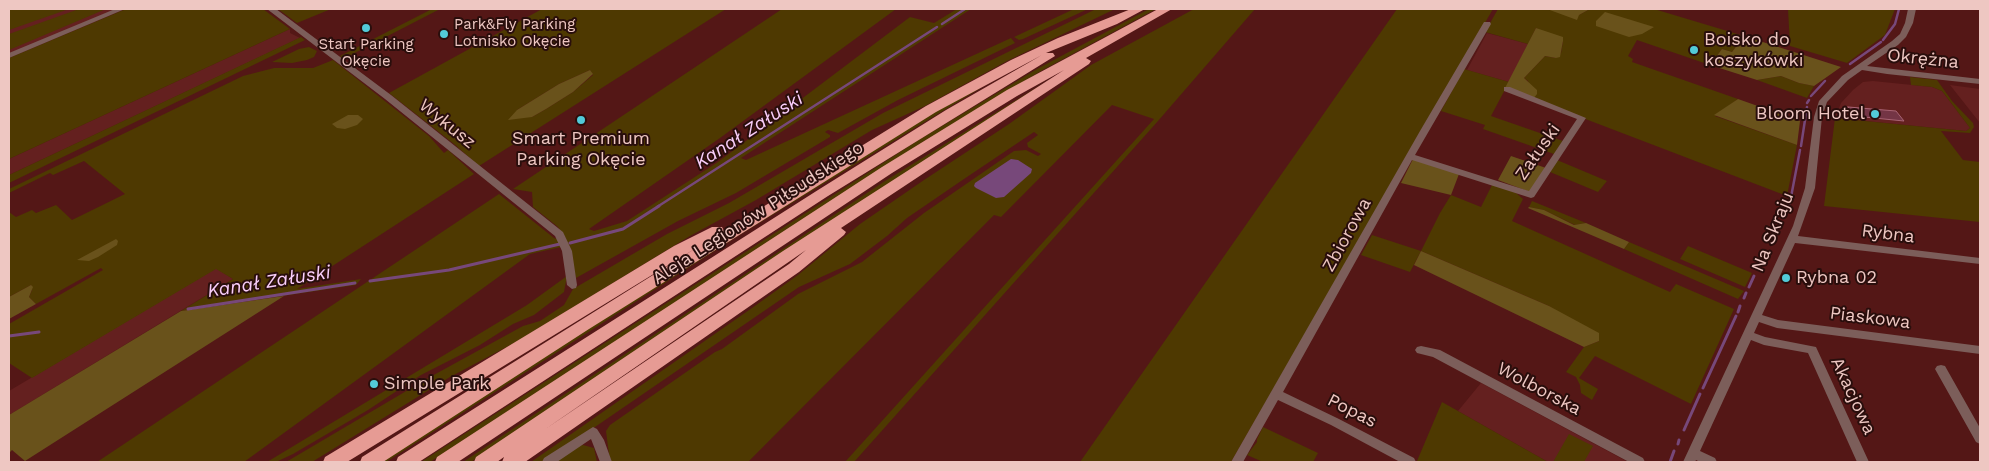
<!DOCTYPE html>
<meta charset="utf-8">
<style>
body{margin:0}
#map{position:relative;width:1989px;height:471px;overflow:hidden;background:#541716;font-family:"Work Sans",sans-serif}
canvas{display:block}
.frame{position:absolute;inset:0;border:10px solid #eec7c2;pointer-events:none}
</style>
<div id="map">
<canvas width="1989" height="471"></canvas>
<div class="frame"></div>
</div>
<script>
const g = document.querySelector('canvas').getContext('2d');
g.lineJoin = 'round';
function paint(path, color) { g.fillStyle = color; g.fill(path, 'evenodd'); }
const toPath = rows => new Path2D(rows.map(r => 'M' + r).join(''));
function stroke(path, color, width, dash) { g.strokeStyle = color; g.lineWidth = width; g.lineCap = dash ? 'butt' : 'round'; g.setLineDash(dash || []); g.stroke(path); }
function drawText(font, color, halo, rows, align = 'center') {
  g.font = font + ' "Work Sans",sans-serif'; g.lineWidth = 4; g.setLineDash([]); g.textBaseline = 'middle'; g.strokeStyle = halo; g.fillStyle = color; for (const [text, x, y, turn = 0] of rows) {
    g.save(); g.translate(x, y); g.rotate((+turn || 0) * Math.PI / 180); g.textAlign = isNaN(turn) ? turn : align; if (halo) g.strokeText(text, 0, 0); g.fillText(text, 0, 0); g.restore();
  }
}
paint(toPath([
 [9,9,117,9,9,54],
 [290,29,290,33,300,38,9,175,9,159],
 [1487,33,1528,44,1509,82,1467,70],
 [1873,81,1932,87,1942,91,1970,128,1966,131,1835,118,1841,103,1853,90,1863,82],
 [1950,85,1980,89,1980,123],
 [216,268,233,279,9,415,9,391],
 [1481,383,1628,462,1548,462,1458,411]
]), '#64201f');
paint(toPath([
 [9,9,69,9,9,30],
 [79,9,106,9,9,50,9,34],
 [126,9,263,9,290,29,9,159,9,58],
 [278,9,331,9,297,23],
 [432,9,440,9,343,59,340,56],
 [542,9,726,9,479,166,454,144,389,93],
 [590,70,593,75,573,92,546,109,532,117,517,110,559,84],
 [782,9,896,9,720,138,589,229,594,231,627,221,718,162,910,17,934,23,957,9,971,9,741,158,746,160,1011,38,1015,43,898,100,838,133,828,130,825,132,830,135,830,137,736,193,678,221,576,278,566,239,558,227,533,207,532,192,513,189],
 [1074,9,1088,9,1023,39,1019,40,1014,37],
 [1096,9,1115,9,1007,61,925,106,872,130,756,200,690,236,516,342,450,377,312,462,286,462,430,377,523,326,540,321,564,305,573,289,667,234,729,203,883,113],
 [1149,9,1156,9,1041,71,921,143,430,462,421,462,917,141,1037,69],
 [1194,9,1255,9,1158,121,854,462,845,462,1154,119,1112,105,1001,217,994,215,748,462,610,462,606,431,610,425,715,352,722,349,798,294,862,262,924,213,1014,151,1026,150,1038,156,1041,154,1028,147,1027,143,1038,135,1034,132,964,179,907,218,887,236,850,264,799,287,544,462,531,462,752,308,798,275,860,224,924,180,1009,124,1091,65],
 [1397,9,1493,9,1231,462,1080,462],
 [1498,9,1547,9,1579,15,1588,10,1599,9,1654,9,1744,36,1732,52,1722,49,1710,65,1637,40,1628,56,1633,59,1632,62,1738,99,1715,116,1797,145,1787,196,1533,99,1528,81,1524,78,1545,56,1556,58,1561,53,1563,41,1536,28,1528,44,1485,32],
 [1788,9,1895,9,1885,35,1847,63,1790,46],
 [301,37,305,40,9,183,9,175],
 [309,47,317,51,314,57,307,60,292,63,272,62,299,49],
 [333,60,429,136,444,153,448,150,474,174,297,289,361,279,356,285,181,311,233,279,216,269,32,378,9,363,9,324,103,270,101,268,36,304,29,297,32,290,31,285,9,297,9,212,16,217,32,210,36,213,56,205,72,220,125,194,84,161,53,175,50,173,9,193,9,189,243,76,274,68,313,68],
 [1464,69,1509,82,1491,116,1563,141,1554,154,1483,129,1485,125,1441,111],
 [996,76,979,89,741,234,386,462,379,462,738,232,890,138],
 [1781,76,1799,83,1814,86,1807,98,1757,80],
 [1910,77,1937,80,1952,101,1973,123,1974,127,1970,133,1941,131,1963,160,1980,162,1980,222,1824,206,1835,118,1966,131,1970,128,1942,91,1932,87,1911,85],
 [1047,81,705,305,471,462,463,462,885,181],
 [1557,160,1607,181,1598,192,1550,172],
 [1493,183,1516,193,1523,199,1512,221,1670,292,1676,284,1734,309,1691,404,1595,356,1579,378,1598,389,1592,400,1581,393,1580,385,1576,377,1566,372,1584,347,1599,341,1549,306,1421,251,1410,272,1361,255,1372,235,1421,251,1440,213,1451,195,1481,207],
 [499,194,554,238,560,240,561,247,530,254,244,462,97,462],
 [1532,201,1586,223,1575,225,1544,210,1529,207],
 [1629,242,1744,291,1738,299,1624,249],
 [1688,246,1752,273,1745,287,1680,259],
 [567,276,564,292,534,315,513,324,480,345,421,375,368,410,293,454,276,462,267,462,527,305],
 [1442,402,1458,411,1548,462,1420,462,1417,461],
 [1263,427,1318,453,1313,462,1263,462,1247,455,1257,442,1257,439],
 [1569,434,1593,446,1584,462,1553,462],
 [583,445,594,448,597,462,553,462,576,446]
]), '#4e3901');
paint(toPath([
 [1547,9,1599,9,1588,10,1579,15,1577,20],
 [1605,12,1654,27,1642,34,1629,37,1596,26,1596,21],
 [1536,28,1563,37,1563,41,1560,57,1556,58,1545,56,1524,78,1537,90,1537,94,1533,99,1505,88],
 [1744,36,1841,67,1814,86,1799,83,1781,76,1757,80,1710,65,1722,49,1732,52],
 [590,70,593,74,573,92,546,109,532,117,508,120,517,110,559,84],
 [1738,99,1800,121,1797,145,1714,115],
 [348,115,358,115,363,119,357,125,345,129,337,128,332,124],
 [1511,156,1546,168,1530,192,1498,180],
 [1413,159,1459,174,1451,195,1401,183],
 [1529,207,1544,210,1574,225,1586,223,1629,242,1624,249,1528,208],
 [116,239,118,241,117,245,98,257,89,261,77,260],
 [1421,251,1549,306,1599,333,1599,341,1584,347,1414,265],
 [31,285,33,287,29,297,36,304,9,319,9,297],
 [284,296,25,461,12,450,9,453,9,415,181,311]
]), '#69521b');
paint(toPath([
 [1011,159,1018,160,1032,169,1031,173,1004,197,996,198,976,188,974,186,975,183]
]), '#77487a');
stroke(toPath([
 [942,24,965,9],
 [1883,40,1895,24,1899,9],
 [1850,64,1881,42],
 [1811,96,1825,81],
 [1807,103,1809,100],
 [1801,146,1807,107],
 [1791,197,1800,150],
 [657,207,937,27],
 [1788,207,1790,202]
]), '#77487a', 2.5);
stroke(toPath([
 [1783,217,1788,206],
 [570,243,623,229,659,206],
 [1758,269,1766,253],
 [370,281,449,270,560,244],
 [1749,287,1754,276],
 [1744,298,1746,293],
 [188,309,355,283],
 [1738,312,1740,306],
 [9,336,39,332],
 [1703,388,1736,316],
 [1684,430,1700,394],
 [1678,444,1679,440],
 [1670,462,1674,451]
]), '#77487a', 3);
const building = toPath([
 [1848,107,1896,111,1904,121,1854,116,1848,107]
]);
paint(building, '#743545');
stroke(building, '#a96474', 1);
paint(toPath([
 [115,9,125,9,9,58,9,53,115,9],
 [267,9,276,9,391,95,563,232,572,251,577,285,576,288,572,289,567,285,562,251,555,236,385,99,267,9],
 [1908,9,1916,9,1913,23,1906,37,1898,45,1867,66,1980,79,1980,84,1887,74,1862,70,1848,80,1827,102,1822,117,1815,188,1798,236,1980,258,1980,264,1795,243,1762,315,1778,320,1980,346,1980,354,1777,328,1759,322,1754,333,1765,337,1816,347,1869,462,1857,462,1808,353,1764,345,1751,340,1700,451,1715,458,1717,462,1700,462,1696,460,1695,462,1683,462,1793,226,1805,188,1814,117,1819,101,1842,76,1892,41,1900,34,1905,23,1908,9],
 [1484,22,1490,22,1491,24,1415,155,1529,191,1577,119,1504,91,1504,87,1510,87,1586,118,1534,197,1531,198,1412,160,1283,392,1339,419,1414,458,1416,462,1400,462,1331,425,1278,400,1243,462,1231,462,1420,131,1484,22],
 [1421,346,1440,350,1643,458,1645,462,1629,462,1433,357,1417,353,1415,350,1417,347,1421,346],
 [1941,365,1945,366,1980,428,1980,444,1976,442,1935,369,1937,366,1941,365],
 [593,427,597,429,604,440,612,462,600,462,591,439,557,462,542,462,544,458,593,427]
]), '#7c5e5a');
paint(toPath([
 [1131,9,1145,9,1117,24,1046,53,1053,53,1055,56,828,196,419,462,396,462,398,457,818,190,946,110,1042,55,936,112,589,329,383,462,360,462,362,457,701,245,347,462,323,462,325,457,674,246,712,227,722,227,724,231,926,106,1011,60,1058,38,1131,9],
 [1158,9,1172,9,1086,58,1091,61,1089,64,841,228,846,232,844,235,799,272,525,462,502,462,504,457,497,462,474,462,476,457,783,251,1064,70,1017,96,892,173,458,462,435,462,437,457,882,167,1007,90,1158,9],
 [806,250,789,264,544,430,793,259,806,250]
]), '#e69b94');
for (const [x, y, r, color] of [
 [366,28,5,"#52cbd9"],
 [444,34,5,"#52cbd9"],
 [1694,50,5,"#52cbd9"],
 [1875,114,5,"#52cbd9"],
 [581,120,5,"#52cbd9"],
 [1786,278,5,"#52cbd9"],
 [374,384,5,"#52cbd9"]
]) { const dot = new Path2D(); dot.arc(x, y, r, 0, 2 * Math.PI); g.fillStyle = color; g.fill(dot); stroke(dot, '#290e0c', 2); }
drawText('15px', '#eec7c2', '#290e0c', [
 ["Park&Fly Parking",454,25],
 ["Lotnisko Okęcie",454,42],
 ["Start Parking",366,45,"center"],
 ["Okęcie",366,62,"center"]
], 'left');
drawText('18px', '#eec7c2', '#290e0c', [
 ["Boisko do",1704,40],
 ["koszykówki",1704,61],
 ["Bloom Hotel",1865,114,"right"],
 ["Smart Premium",581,139,"center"],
 ["Parking Okęcie",581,160,"center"],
 ["Rybna 02",1796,278],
 ["Simple Park",384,384]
], 'left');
drawText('18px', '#eec7c2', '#290e0c', [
 ["Okrężna",1923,59,6],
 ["Wykusz",447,124,39],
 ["Załuski",1538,152,-55],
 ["Aleja Legionów Piłsudskiego",758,213,-33],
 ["Na Skraju",1773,232,-68],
 ["Rybna",1888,234,7],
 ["Zbiorowa",1347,235,-61],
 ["Piaskowa",1870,318,7],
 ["Wolborska",1539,389,28],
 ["Akacjowa",1853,396,65],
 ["Popas",1352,411,27]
]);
drawText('italic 19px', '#f9cefa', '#290e0c', [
 ["Kanał Załuski",749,131,-33],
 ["Kanał Załuski",269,282,-9]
]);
</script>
